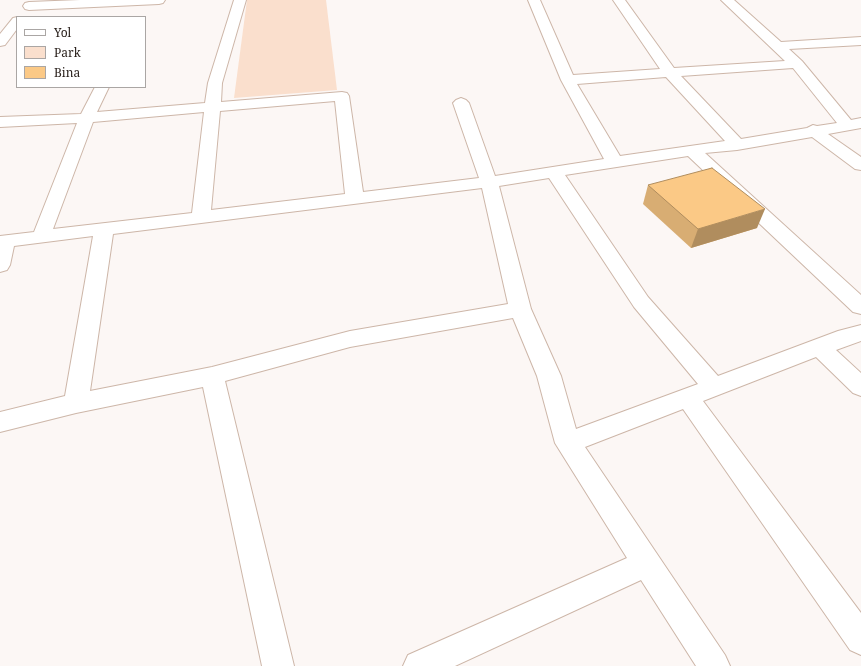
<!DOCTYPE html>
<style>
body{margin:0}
#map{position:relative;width:861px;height:666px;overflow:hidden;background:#fcf7f5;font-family:"Noto Serif",serif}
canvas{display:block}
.legend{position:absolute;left:16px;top:16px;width:130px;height:72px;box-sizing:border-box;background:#fff;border:1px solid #aaa6a4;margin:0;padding:5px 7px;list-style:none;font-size:12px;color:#2a211c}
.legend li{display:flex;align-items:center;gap:8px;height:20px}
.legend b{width:20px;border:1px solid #aaa6a4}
</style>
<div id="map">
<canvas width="861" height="666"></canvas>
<ul class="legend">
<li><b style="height:5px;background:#fff"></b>Yol</li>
<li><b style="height:11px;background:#fadfcd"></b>Park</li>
<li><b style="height:11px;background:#fbc986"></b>Bina</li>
</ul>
</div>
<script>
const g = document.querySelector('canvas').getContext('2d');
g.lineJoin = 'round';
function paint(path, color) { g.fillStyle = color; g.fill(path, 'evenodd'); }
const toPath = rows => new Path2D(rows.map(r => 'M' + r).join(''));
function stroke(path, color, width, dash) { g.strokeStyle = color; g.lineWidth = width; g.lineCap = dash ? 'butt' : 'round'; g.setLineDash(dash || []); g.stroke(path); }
paint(toPath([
 [247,0,326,0,337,90,234,98]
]), '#fadfcd');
const minor = toPath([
 [80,0,165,0,163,3,159,4,29,10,25,9,23,6,25,3,29,2,80,0],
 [234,0,246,0,222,83,221,102,342,92,347,93,349,96,363,192,479,178,453,103,456,100,461,98,466,100,469,103,495,176,604,159,561,80,528,0,540,0,573,75,660,69,613,0,625,0,674,68,785,61,721,0,734,0,781,42,861,37,861,45,789,49,802,61,851,120,861,118,861,128,828,134,861,157,861,170,855,169,812,137,737,150,705,153,861,295,861,314,853,312,688,156,565,175,648,297,718,376,838,331,861,325,861,341,836,350,861,373,861,396,853,393,816,357,703,401,861,613,861,655,850,650,683,409,585,447,725,655,730,666,696,666,641,580,455,666,403,666,408,655,627,558,555,443,537,376,513,318,350,347,225,381,294,666,262,666,203,387,76,413,0,432,0,412,65,396,93,236,14,246,10,265,7,270,0,272,0,236,34,232,77,123,0,127,0,117,81,114,95,87,109,87,97,112,205,103,208,83,234,0],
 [793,68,837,123,817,126,813,125,807,128,741,139,681,76,793,68],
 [666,77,725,141,620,156,577,84,666,77],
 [335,101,345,194,211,210,220,111,335,101],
 [204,112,192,213,53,229,93,122,204,112],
 [549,178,634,307,698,384,576,429,561,376,531,309,499,186,549,178],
 [482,188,508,304,350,331,212,367,90,391,113,234,482,188],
 [17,17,17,29,5,45,0,46,0,34,13,18,17,17]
]);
stroke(minor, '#cdb6a8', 2);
paint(minor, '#fff');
paint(toPath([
 [648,185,757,228,691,248,643,204]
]), '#d8ad73');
paint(toPath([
 [765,209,757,228,691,248,698,229]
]), '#b08d5e');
const building = toPath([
 [712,168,765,209,698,229,648,185,712,168]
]);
paint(building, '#fbc986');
stroke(building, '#b08d5e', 1);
</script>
